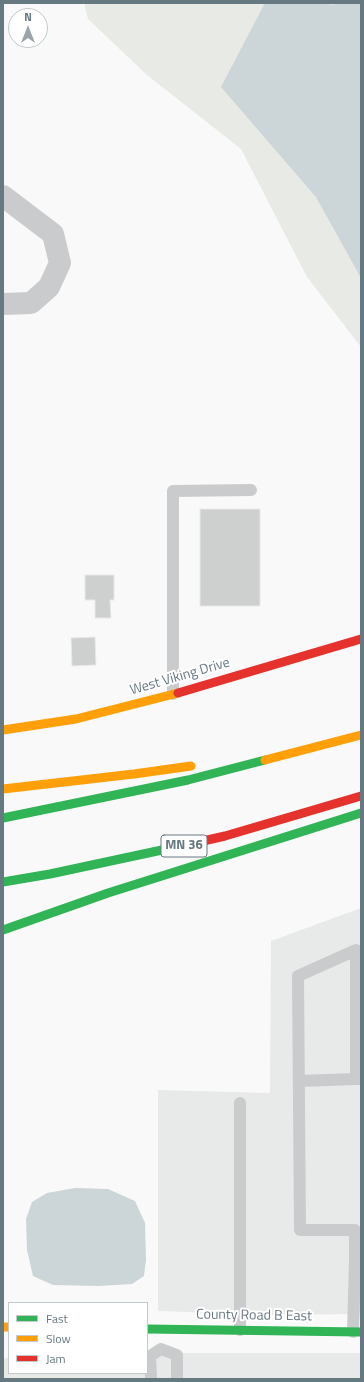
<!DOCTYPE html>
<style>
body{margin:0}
#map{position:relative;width:364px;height:1382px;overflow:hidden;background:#f9f9f9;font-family:"Titillium Web",sans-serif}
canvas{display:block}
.frame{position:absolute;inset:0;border:4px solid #667880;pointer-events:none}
.legend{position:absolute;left:8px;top:1302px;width:140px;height:72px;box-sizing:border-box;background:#fff;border:1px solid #c2c9cc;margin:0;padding:5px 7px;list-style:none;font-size:12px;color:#667880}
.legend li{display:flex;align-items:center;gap:8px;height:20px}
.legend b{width:20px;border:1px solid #c2c9cc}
.north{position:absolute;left:8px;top:8px;width:40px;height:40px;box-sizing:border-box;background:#fff;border:1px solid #c2c9cc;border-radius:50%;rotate:0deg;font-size:11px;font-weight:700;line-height:16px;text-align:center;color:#667880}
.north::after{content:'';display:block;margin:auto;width:14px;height:18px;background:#99a5aa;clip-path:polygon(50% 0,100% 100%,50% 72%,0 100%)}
</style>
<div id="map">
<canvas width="364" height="1382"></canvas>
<div class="frame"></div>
<ul class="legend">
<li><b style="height:5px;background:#30b455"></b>Fast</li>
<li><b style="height:5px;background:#ff9f0a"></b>Slow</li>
<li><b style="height:5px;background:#e5322d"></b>Jam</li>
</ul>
<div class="north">N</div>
</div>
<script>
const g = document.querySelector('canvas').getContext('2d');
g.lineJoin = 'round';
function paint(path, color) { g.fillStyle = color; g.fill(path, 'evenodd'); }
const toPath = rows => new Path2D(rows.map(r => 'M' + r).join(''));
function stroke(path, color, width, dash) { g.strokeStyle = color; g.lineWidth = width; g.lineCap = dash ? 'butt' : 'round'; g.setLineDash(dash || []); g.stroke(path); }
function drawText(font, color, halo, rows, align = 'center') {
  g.font = font + ' "Titillium Web",sans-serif'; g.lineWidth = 4; g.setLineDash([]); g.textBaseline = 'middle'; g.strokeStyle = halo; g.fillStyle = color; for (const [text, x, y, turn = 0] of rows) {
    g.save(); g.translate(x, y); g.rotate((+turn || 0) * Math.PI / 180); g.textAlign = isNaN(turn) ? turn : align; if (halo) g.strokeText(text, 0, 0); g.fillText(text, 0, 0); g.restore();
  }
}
paint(toPath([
 [361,908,361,1314,267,1315,158,1311,158,1090,270,1093,271,941],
 [147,1353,361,1353,361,1379,82,1379,82,1373,147,1373]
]), '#e8eae9');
paint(toPath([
 [84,3,361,3,361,347,307,277,241,149,147,75,88,19],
 [9,1357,9,1373,82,1373,82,1379,3,1379,3,1359]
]), '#e8eae6');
paint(toPath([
 [265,3,327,3,331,5,338,3,361,3,361,278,316,197,221,87],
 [75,1188,108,1189,135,1201,145,1223,146,1260,144,1276,132,1284,99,1286,53,1285,33,1276,27,1250,26,1219,32,1202,47,1193]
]), '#ccd5d7');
const building = toPath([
 [200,509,260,509,260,606,200,606,200,509],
 [85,575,114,575,114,600,110,600,111,618,95,618,95,600,85,600,85,575],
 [95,637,96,665,72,666,71,638,95,637]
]);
paint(building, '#ced0d0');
stroke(building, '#e8e8e8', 1);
stroke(toPath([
 [173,694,173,491,251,490],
 [361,1079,356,1079,356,950,298,976,300,1230,355,1230,355,1261,361,1261],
 [299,1081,356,1079],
 [240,1330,240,1103],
 [353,1332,355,1261],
 [161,1349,177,1355,177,1379],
 [151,1379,150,1356,161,1349]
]), '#cacbcc', 12);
stroke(toPath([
 [3,196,53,234,60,263,49,287,31,303,3,304]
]), '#cacbcc', 22);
stroke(toPath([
 [3,818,188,780,265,760],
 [3,882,50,874,190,844],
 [3,930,108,893,361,813],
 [147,1329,361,1332]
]), '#30b455', 9);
stroke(toPath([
 [3,730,76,719,178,693],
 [265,760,361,735],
 [3,789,134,774,191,766],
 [3,1327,9,1327]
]), '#ff9f0a', 9);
stroke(toPath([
 [178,693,361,639],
 [190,844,225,836,361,796]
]), '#e5322d', 9);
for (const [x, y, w] of [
 [184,846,46]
]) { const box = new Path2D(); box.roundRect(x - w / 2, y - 11, w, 22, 3); g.fillStyle = '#fff'; g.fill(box); stroke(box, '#667880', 1); }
drawText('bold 13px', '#667880', null, [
 ["MN 36",184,846]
]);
drawText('14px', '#667880', '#fff', [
 ["West Viking Drive",180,677,-16],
 ["County Road B East",254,1316,1]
]);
</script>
